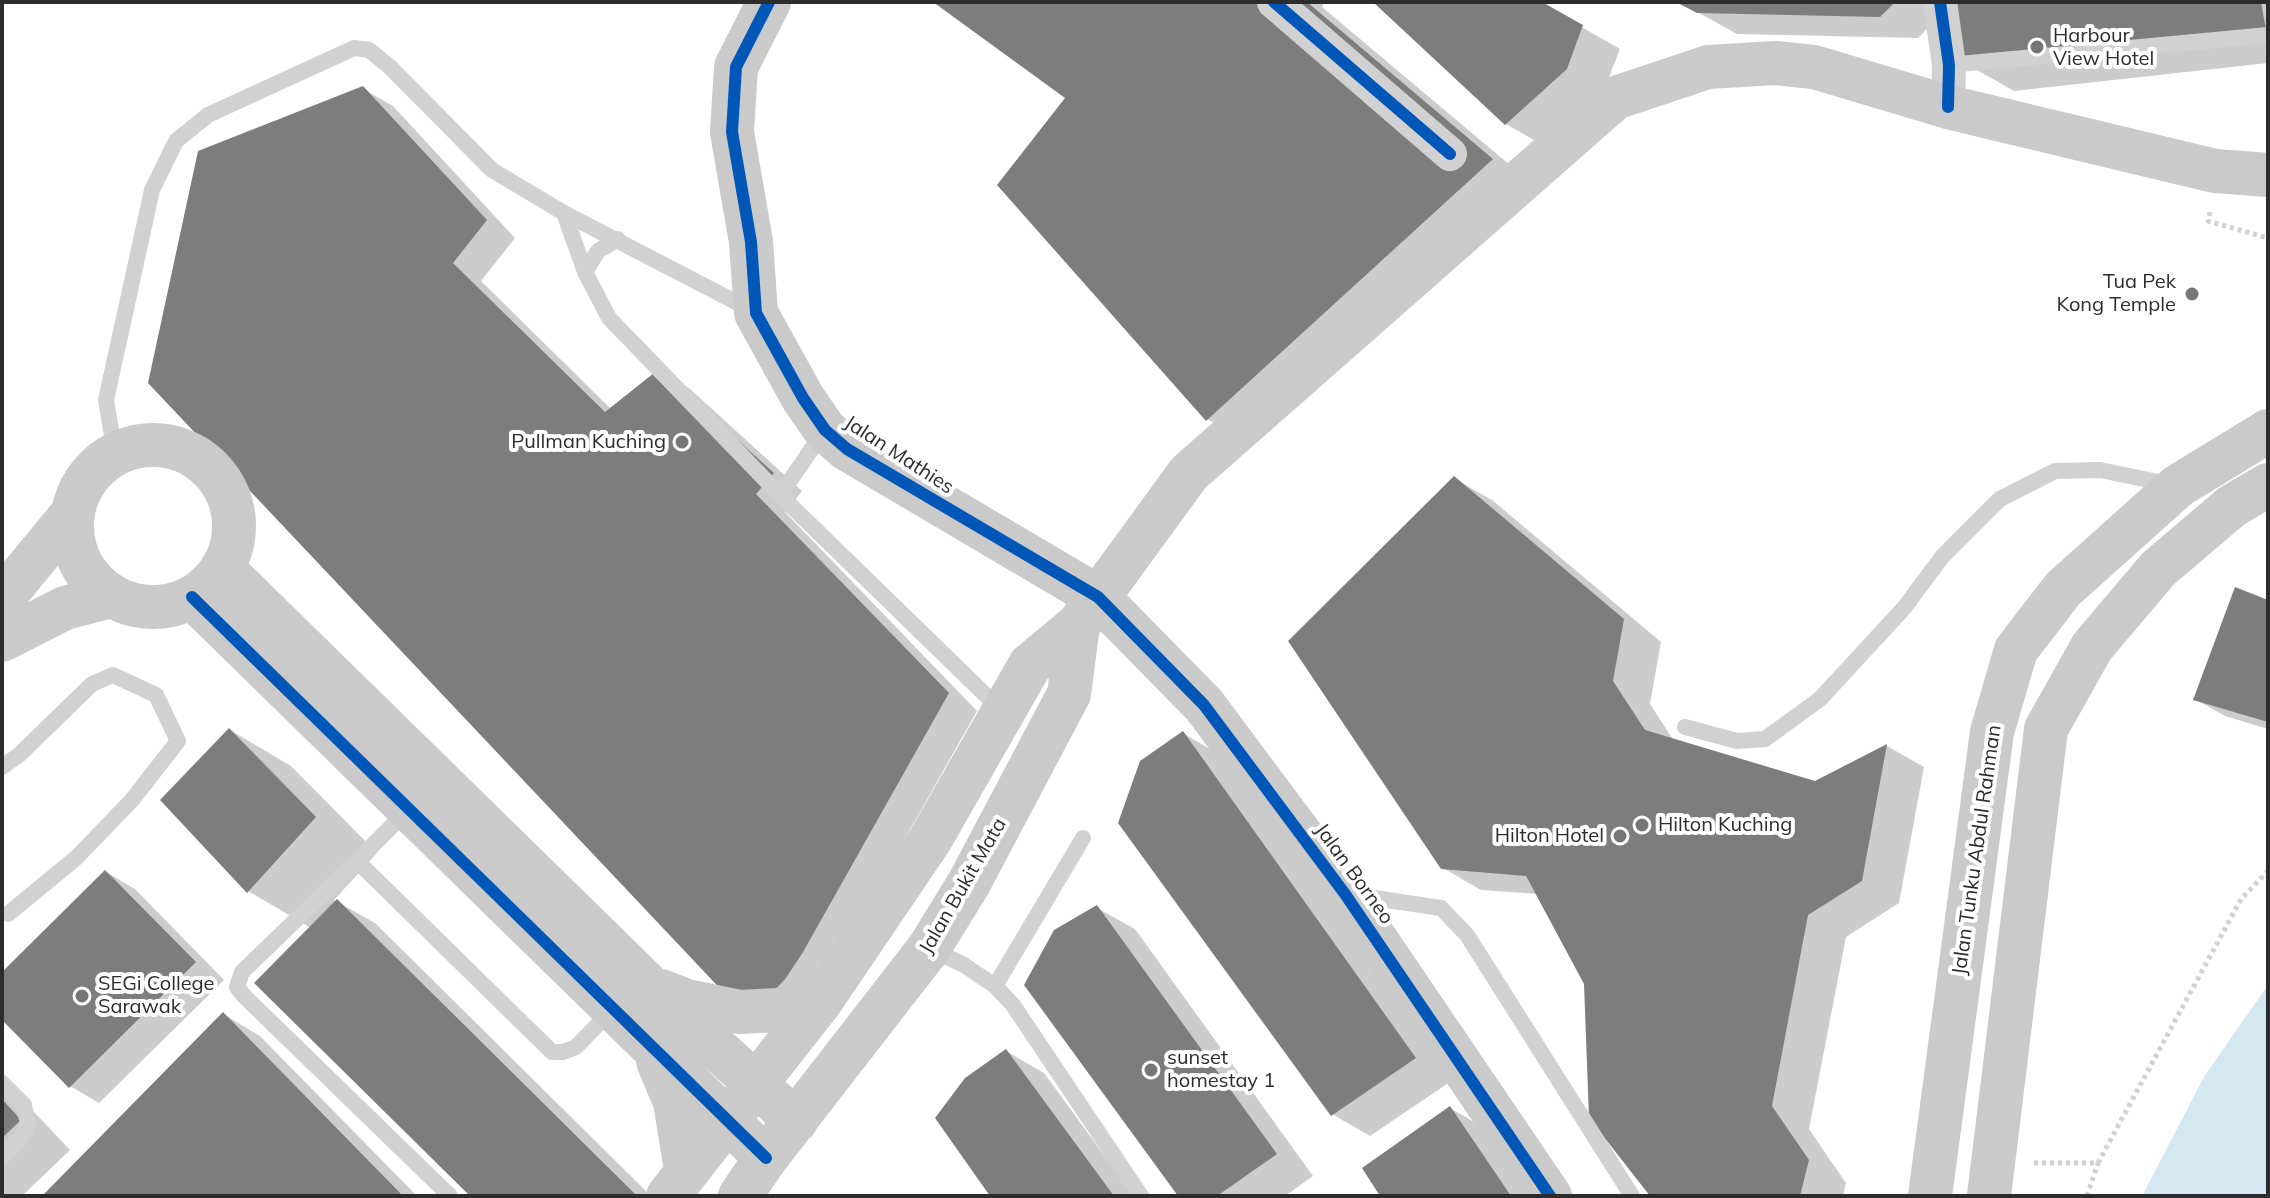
<!DOCTYPE html>
<style>
body{margin:0}
#map{position:relative;width:2270px;height:1198px;overflow:hidden;background:#fff;font-family:Mulish,sans-serif}
canvas{display:block}
.frame{position:absolute;inset:0;border:4px solid #2c2c2c;pointer-events:none}
</style>
<div id="map">
<canvas width="2270" height="1198"></canvas>
<div class="frame"></div>
</div>
<script>
const g = document.querySelector('canvas').getContext('2d');
g.lineJoin = 'round';
function paint(path, color) { g.fillStyle = color; g.fill(path, 'evenodd'); }
const toPath = rows => new Path2D(rows.map(r => 'M' + r).join(''));
function stroke(path, color, width, dash) { g.strokeStyle = color; g.lineWidth = width; g.lineCap = dash ? 'butt' : 'round'; g.setLineDash(dash || []); g.stroke(path); }
function drawText(font, color, halo, rows, align = 'center') {
  g.font = font + ' Mulish,sans-serif'; g.lineWidth = 8; g.setLineDash([]); g.textBaseline = 'middle'; g.strokeStyle = halo; g.fillStyle = color; for (const [text, x, y, turn = 0] of rows) {
    g.save(); g.translate(x, y); g.rotate((+turn || 0) * Math.PI / 180); g.textAlign = isNaN(turn) ? turn : align; if (halo) g.strokeText(text, 0, 0); g.fillText(text, 0, 0); g.restore();
  }
}
paint(toPath([
 [2268,985,2268,1196,2142,1196,2205,1075]
]), '#d5e8f2');
paint(toPath([
 [937,2,1324,2,1322,7,1529,181,1245,441,1207,419,1068,98],
 [1376,2,1538,2,1620,49,1604,90,1544,146,1506,124],
 [1679,2,1953,2,1918,38,1737,34],
 [1957,2,2268,2,2268,63,2014,91,1963,62],
 [363,89,393,106,515,238,481,281,612,410,659,371,689,388,802,491,785,512,977,711,832,968,780,1019],
 [1455,479,1492,500,1661,642,1650,704,1674,741,1815,783,1887,746,1924,767,1899,903,1846,937,1809,1129,1846,1183,1843,1196,1653,1196,1586,984,1538,894,1481,890,1443,868],
 [2268,602,2268,729,2225,716,2195,699],
 [230,730,291,766,377,853,334,900,375,923,651,1196,473,1196,311,928,248,891],
 [1183,733,1220,755,1453,1080,1370,1136,1332,1114],
 [106,872,135,889,224,980,99,1103,70,1086,2,1017,2,974],
 [1097,908,1135,929,1313,1176,1285,1196,1181,1196],
 [223,1014,260,1036,417,1196,45,1196],
 [1006,1051,1044,1073,1134,1196,992,1196],
 [2,1078,70,1150,22,1196,2,1196],
 [1450,1108,1488,1130,1532,1196,1383,1196]
]), '#0003');
paint(toPath([
 [933,2,1307,2,1493,159,1206,421,997,185,1065,98],
 [1373,2,1542,2,1583,25,1567,69,1505,125],
 [1676,2,1895,2,1880,17,1697,13],
 [1955,2,2261,2,2266,30,1961,63],
 [363,86,487,220,453,263,605,412,659,369,774,473,756,494,949,693,803,952,786,978,770,995,729,998,148,383,198,151],
 [1454,476,1624,619,1613,681,1645,730,1815,781,1887,744,1862,881,1808,915,1772,1106,1809,1160,1800,1196,1650,1196,1589,1118,1584,984,1526,876,1441,869,1288,641],
 [2235,587,2268,600,2268,722,2193,700],
 [229,728,316,817,247,893,160,800],
 [1183,731,1416,1058,1331,1116,1118,823,1140,761],
 [105,870,196,962,69,1088,2,1020,2,972],
 [337,899,636,1195,635,1196,470,1196,254,983],
 [1097,905,1277,1154,1217,1196,1178,1196,1024,985,1054,930],
 [223,1012,403,1196,42,1196],
 [1006,1049,1114,1196,990,1196,935,1118,965,1078],
 [2,1099,21,1120,2,1138],
 [1450,1106,1511,1196,1380,1196,1362,1168]
]), '#7d7d7d');
stroke(toPath([
 [2210,212,2208,221,2268,238],
 [2034,1163,2098,1163,2241,899,2268,871],
 [2087,1196,2098,1163]
]), '#d1d1d1', 5, [4, 4]);
stroke(toPath([
 [1949,65,2268,35],
 [564,213,585,272,609,318,780,495,1001,710],
 [585,272,598,251,618,239],
 [115,454,106,400,152,190,176,141,208,115,354,48,369,50,390,67,492,170,564,213,753,311],
 [780,495,824,431],
 [1685,727,1737,741,1765,739,1820,699,1904,608,1942,557,2000,499,2055,471,2100,470,2173,485],
 [2,767,19,755,92,684,113,675,156,695,178,741,132,800,76,858,8,914],
 [407,811,357,861,552,1052,563,1052,576,1047,612,1010],
 [357,861,242,972,237,987,244,996,450,1196],
 [1354,895,1441,908,1467,935,1632,1196],
 [931,949,964,965,995,986,1013,1005,1141,1196],
 [995,986,1083,838],
 [2,1083,24,1105,28,1124,20,1139,2,1157]
]), '#d1d1d1', 16);
stroke(toPath([
 [1274,2,1450,154],
 [1940,2,1949,65,1948,107]
]), '#d1d1d1', 34);
stroke(toPath([
 [769,2,736,67,732,132,751,242,756,313,803,398,825,430,847,449,1098,597,1204,705,1345,894,1550,1196],
 '72 526a81 81 0 1 1 162 0a81 81 0 1 1-162 0Z',
 [222,568,651,988,796,1121],
 [192,597,766,1158],
 [2,599,72,514],
 [2,640,65,608,111,596],
 [661,991,687,1001,740,1012,777,1010,821,1001],
 [658,1061,675,1102,686,1170],
 [668,1196,821,1001,930,840,1030,665,1078,625,1189,473,1615,98,1708,67,1775,63,1814,67,1948,107,2215,171,2268,175],
 [740,1196,766,1158,929,948,969,883,1069,694,1078,625],
 [1930,1196,1992,732,2016,650,2063,589,2178,486,2268,431],
 [1989,1196,2046,729,2092,647,2158,569,2232,506,2268,485]
]), '#cacaca', 44);
stroke(toPath([
 [769,2,736,67,732,132,751,242,756,313,803,398,825,430,847,449,1098,597,1204,705,1345,894,1550,1196],
 [1274,2,1450,154],
 [1940,2,1949,65,1948,107],
 [192,597,766,1158]
]), '#0057b8', 12);
for (const [x, y, r, color] of [
 [2037,47,8,"#767676"],
 [2192,294,8,"#767676"],
 [682,442,8,"#767676"],
 [1642,825,8,"#767676"],
 [1620,836,8,"#767676"],
 [82,996,8,"#767676"],
 [1151,1070,8,"#767676"]
]) { const dot = new Path2D(); dot.arc(x, y, r, 0, 2 * Math.PI); g.fillStyle = color; g.fill(dot); stroke(dot, '#fff', 3); }
drawText('20px', '#2c2c2c', '#fff', [
 ["Harbour",2053,36],
 ["View Hotel",2053,59],
 ["Tua Pek",2176,282,"right"],
 ["Kong Temple",2176,305,"right"],
 ["Pullman Kuching",666,442,"right"],
 ["Hilton Kuching",1658,825],
 ["Hilton Hotel",1604,836,"right"],
 ["SEGi College",98,984],
 ["Sarawak",98,1007],
 ["sunset",1167,1058],
 ["homestay 1",1167,1081]
], 'left');
drawText('20px', '#2c2c2c', '#fff', [
 ["Jalan Mathies",899,455,33],
 ["Jalan Tunku Abdul Rahman",1977,850,-82],
 ["Jalan Borneo",1354,874,54],
 ["Jalan Bukit Mata",963,886,-60]
]);
</script>
